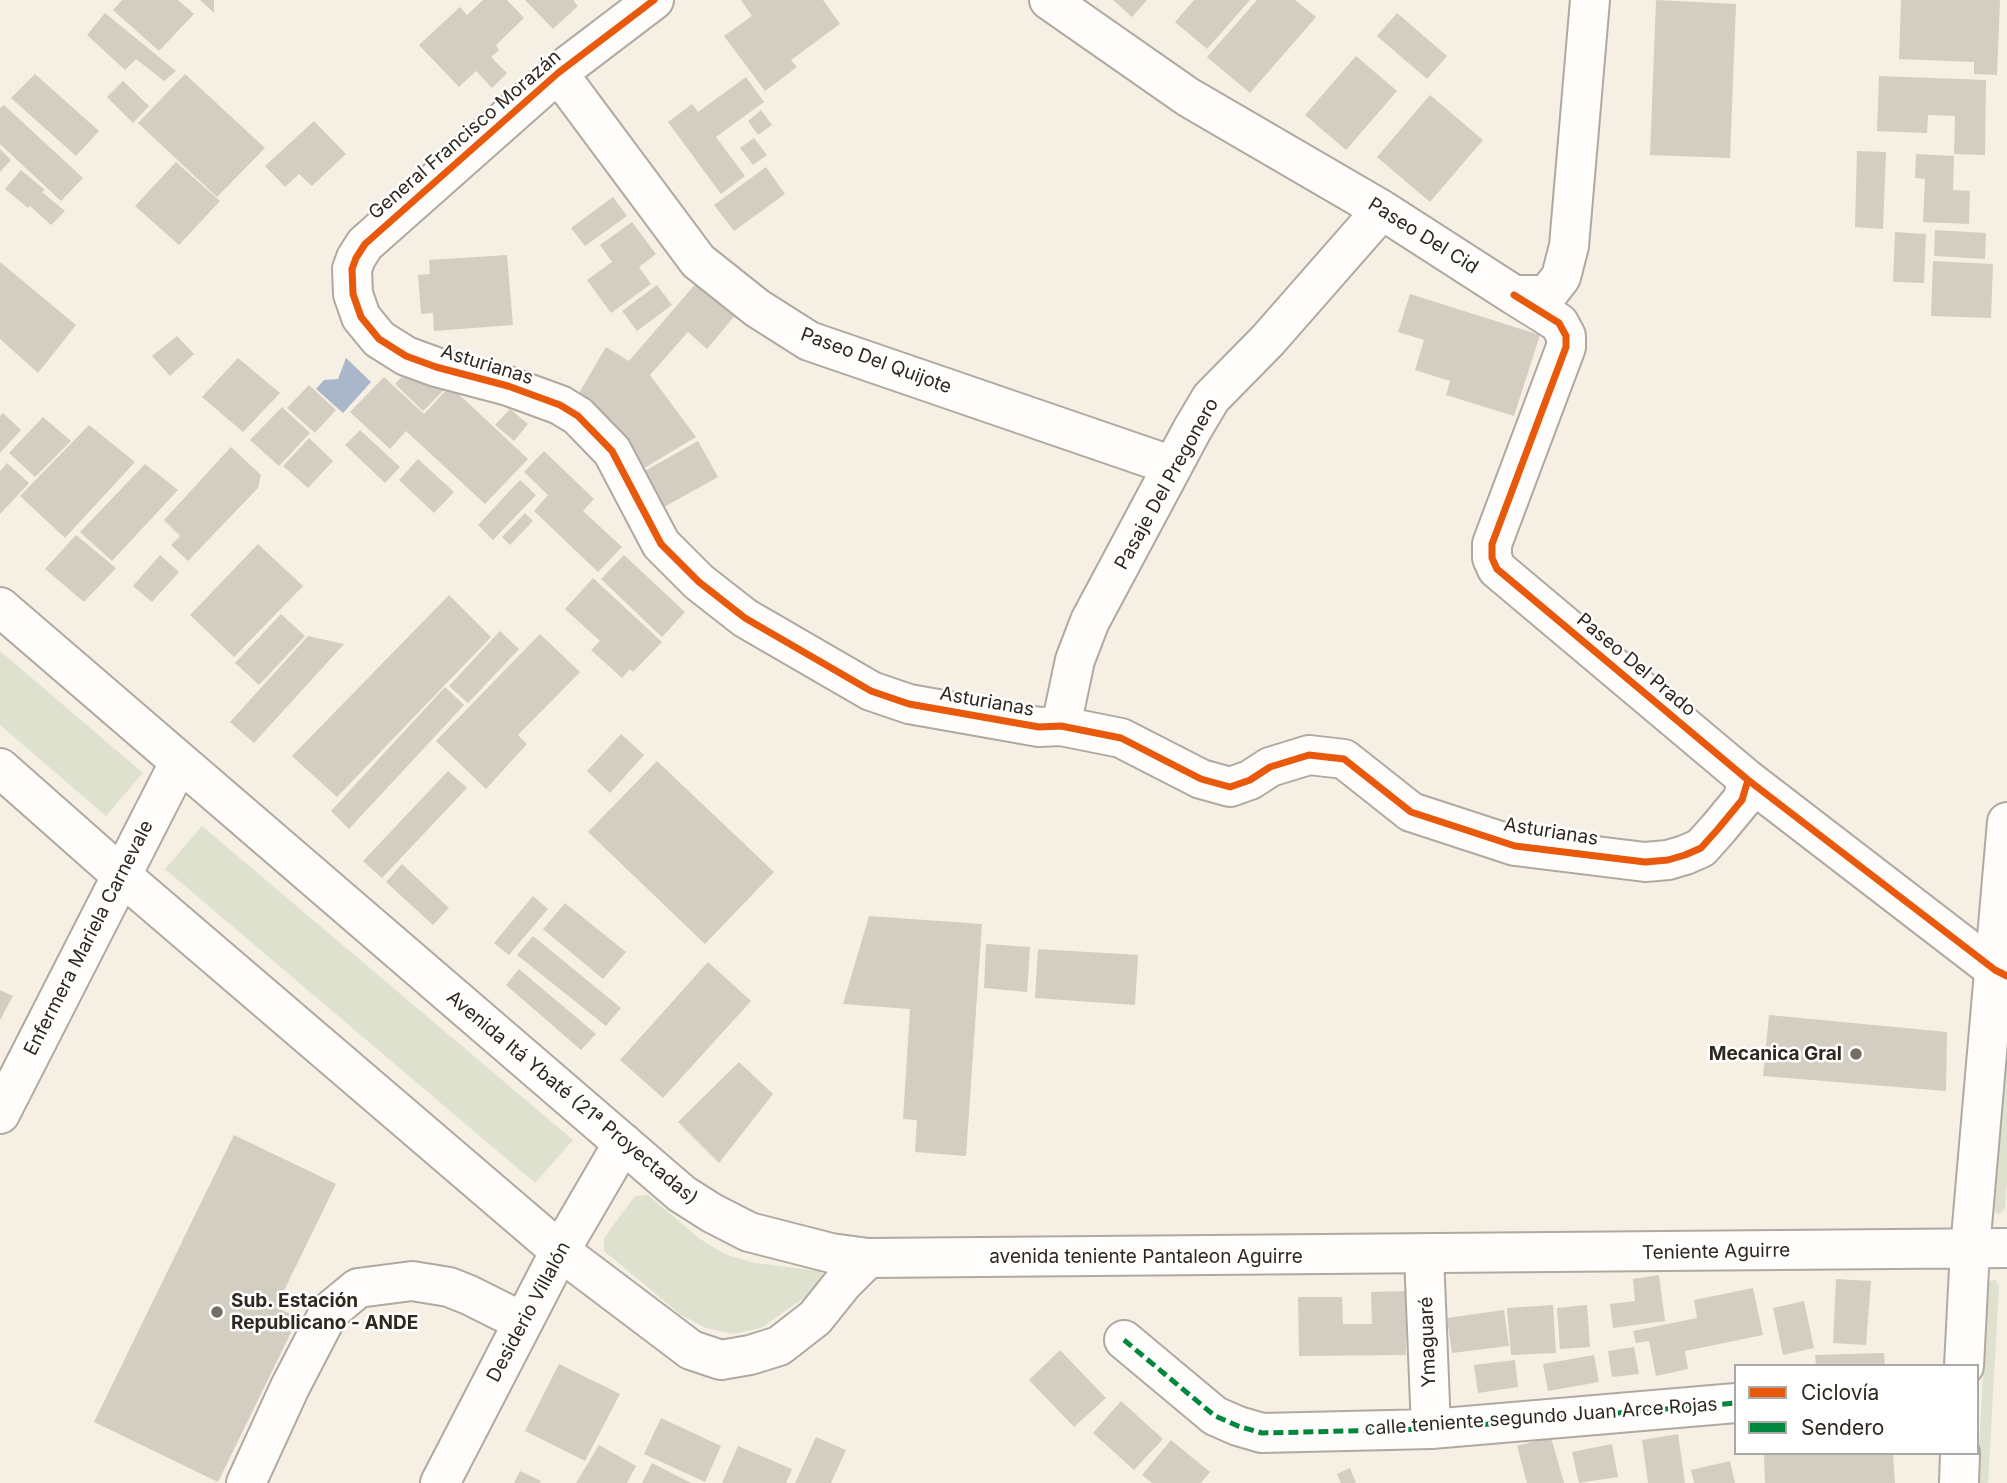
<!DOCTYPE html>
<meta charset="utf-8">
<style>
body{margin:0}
#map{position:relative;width:2007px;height:1483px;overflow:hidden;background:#f6efe3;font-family:Inter,sans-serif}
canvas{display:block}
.legend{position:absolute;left:1734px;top:1364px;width:245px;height:91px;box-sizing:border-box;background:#fff;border:2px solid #aba9a5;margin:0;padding:9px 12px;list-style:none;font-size:21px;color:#2e281e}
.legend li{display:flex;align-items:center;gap:14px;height:35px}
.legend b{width:35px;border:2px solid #aba9a5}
</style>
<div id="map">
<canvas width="2007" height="1483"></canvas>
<ul class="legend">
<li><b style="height:9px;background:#e8590c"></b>Ciclovía</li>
<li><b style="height:9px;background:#00873e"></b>Sendero</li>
</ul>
</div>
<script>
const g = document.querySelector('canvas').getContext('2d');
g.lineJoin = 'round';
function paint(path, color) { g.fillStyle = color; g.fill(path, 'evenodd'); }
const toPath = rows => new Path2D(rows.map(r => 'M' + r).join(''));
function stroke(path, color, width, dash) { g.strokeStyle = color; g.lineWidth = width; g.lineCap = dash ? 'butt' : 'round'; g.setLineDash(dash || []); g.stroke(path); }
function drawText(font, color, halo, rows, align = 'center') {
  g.font = font + ' Inter,sans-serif'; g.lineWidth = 5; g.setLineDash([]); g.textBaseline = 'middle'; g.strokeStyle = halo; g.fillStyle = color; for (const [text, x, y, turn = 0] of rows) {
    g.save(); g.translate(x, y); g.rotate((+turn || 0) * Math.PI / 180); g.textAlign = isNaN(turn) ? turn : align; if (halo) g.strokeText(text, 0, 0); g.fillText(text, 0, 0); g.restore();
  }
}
paint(toPath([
 [0,651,143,773,106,816,0,725],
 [202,826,573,1140,535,1183,165,869],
 [2007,1024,2007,1180,2005,1208,2000,1214,1997,1214,1993,1208],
 [648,1195,700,1239,727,1255,755,1263,819,1271,826,1276,808,1295,761,1328,732,1334,706,1328,681,1315,604,1251,604,1238,635,1196],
 [1995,1279,1999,1286,1988,1483,1977,1483,1988,1285,1989,1282]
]), '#dee1ce');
paint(toPath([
 [346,358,371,382,343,413,316,389,324,380,338,379]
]), '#aab6c9');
paint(toPath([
 [122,0,178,0,194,14,159,51,113,10],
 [200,0,214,0,214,13],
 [483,0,507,0,524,18,496,45,499,50,491,57,507,73,492,88,476,71,459,87,419,45,460,7,467,15],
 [525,0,573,0,578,6,553,29],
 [741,0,823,0,840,24,791,60,797,67,765,91,724,36,752,16],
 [1113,0,1147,0,1132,17],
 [1194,0,1250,0,1207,49,1175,22],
 [1257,0,1295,0,1316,17,1250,93,1207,57],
 [1656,0,1736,4,1730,158,1650,155],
 [1901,0,2000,0,1997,75,1974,74,1974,62,1899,59],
 [105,13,176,71,164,81,136,59,125,70,87,35],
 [1397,13,1447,56,1427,79,1377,36],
 [1356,56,1397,91,1346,150,1305,115],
 [35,74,99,131,76,156,11,98],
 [185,74,265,148,217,197,138,123],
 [1879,76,1986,80,1985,155,1954,154,1955,116,1928,115,1927,133,1877,131],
 [746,77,764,102,716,137,745,176,721,194,668,122,692,104,698,112],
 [123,81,149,106,133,123,107,97],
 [1430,95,1483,140,1430,202,1377,157],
 [4,105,83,178,61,201,0,144,0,108],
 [761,110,772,125,758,135,748,121],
 [314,121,346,154,312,186,299,174,285,187,265,166],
 [754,138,767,155,753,165,740,148],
 [0,149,11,160,0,172],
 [1857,151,1886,152,1883,229,1855,227],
 [1916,154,1954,156,1953,190,1970,191,1969,224,1923,222,1925,179,1915,178],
 [176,162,220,201,179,245,135,206],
 [766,167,785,194,734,231,714,205],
 [21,170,45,190,42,192,65,211,51,225,30,206,28,208,5,189],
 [613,197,627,216,585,246,571,228],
 [632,222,656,254,639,267,651,284,611,313,587,280,612,262,600,245],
 [1935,230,1986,233,1985,259,1934,256],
 [1895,232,1926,234,1924,283,1893,282],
 [507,255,513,325,434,331,433,313,421,314,418,275,430,274,429,260],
 [1933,261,1993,264,1991,318,1931,316],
 [0,262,76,325,38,373,0,339],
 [698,281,737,313,707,349,688,332,650,375,696,437,641,470,641,466,598,407,579,393,606,347,629,361],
 [657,285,672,305,637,331,622,311],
 [1410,294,1540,335,1514,416,1446,395,1450,381,1415,370,1424,340,1398,332],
 [177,336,194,354,170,376,152,356],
 [238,358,280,393,243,432,202,397],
 [415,363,444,390,423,411,395,384],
 [384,377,424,414,450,386,528,459,485,504,406,431,390,449,350,412],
 [309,385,336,410,315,433,287,408],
 [282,407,310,433,279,466,250,440],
 [510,409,528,424,514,441,495,425],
 [3,413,21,430,0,453,0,416],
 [43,417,71,441,35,477,9,453],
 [89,425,135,462,65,538,20,496],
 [360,430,400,467,385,483,345,445],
 [309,438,333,461,308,488,283,466],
 [698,441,718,477,664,507,643,472],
 [231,447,261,475,258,488,188,561,171,545,180,536,164,520],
 [544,451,594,499,583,511,622,547,598,572,534,511,548,495,524,472],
 [418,459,454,492,434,513,399,480],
 [7,463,29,483,0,514,0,471],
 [145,464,178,490,112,561,80,532],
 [520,480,536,495,493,540,478,525],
 [525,513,533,521,510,545,502,537],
 [76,535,116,568,84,602,45,569],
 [258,544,303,586,234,657,190,615],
 [160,555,179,572,152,602,133,586],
 [624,555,685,612,662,637,601,579],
 [593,578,662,642,633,672,630,669,622,678,591,650,600,641,565,609],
 [449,595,491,637,337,797,292,756],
 [281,614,305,636,259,685,235,663],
 [500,631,519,649,468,703,449,686],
 [540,634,580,672,518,735,527,744,486,789,436,741],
 [308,636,344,644,254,743,230,722],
 [445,687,464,705,349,829,331,811],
 [621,734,644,755,610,793,587,771],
 [657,761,774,872,705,944,588,832],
 [448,771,467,788,382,878,363,861],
 [402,864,449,908,433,925,386,882],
 [533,896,548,909,509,955,494,943],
 [565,903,626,952,603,979,543,929],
 [869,916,982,924,966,1156,915,1152,917,1120,903,1119,910,1009,843,1004],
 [533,936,621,1008,606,1026,517,955],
 [986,944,1030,947,1027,992,984,988],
 [1038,949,1138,955,1135,1005,1035,998],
 [708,962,751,1001,663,1098,620,1060],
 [519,969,596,1034,581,1050,506,985],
 [0,990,13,996,0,1020],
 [1769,1015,1947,1032,1946,1091,1763,1076],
 [739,1062,773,1094,719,1163,678,1122],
 [234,1135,336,1184,276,1307,298,1318,218,1482,94,1422],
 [1659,1275,1665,1321,1613,1328,1610,1304,1635,1301,1633,1279],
 [1836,1279,1871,1281,1866,1345,1833,1343],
 [1753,1288,1763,1335,1685,1351,1688,1369,1656,1376,1649,1341,1636,1343,1633,1331,1697,1318,1694,1300],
 [1406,1291,1406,1355,1299,1356,1298,1297,1342,1297,1343,1324,1372,1324,1371,1292],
 [1804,1301,1814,1348,1783,1355,1773,1308],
 [1553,1305,1556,1353,1511,1355,1507,1308],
 [1587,1305,1590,1347,1560,1349,1557,1308],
 [1504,1310,1509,1346,1452,1353,1447,1318],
 [1634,1347,1639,1374,1612,1377,1608,1351],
 [1060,1350,1106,1398,1074,1427,1029,1380],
 [1884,1353,1885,1366,1816,1366,1815,1355],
 [1594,1355,1599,1382,1548,1391,1543,1364],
 [1515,1360,1518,1387,1478,1393,1474,1365],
 [559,1364,620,1394,585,1461,525,1431],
 [1121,1401,1163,1439,1134,1470,1093,1433],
 [661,1418,721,1446,705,1482,644,1454],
 [1678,1434,1685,1483,1648,1483,1642,1440],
 [816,1437,846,1450,831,1483,795,1483],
 [1551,1437,1564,1483,1527,1483,1517,1446],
 [1171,1440,1210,1472,1201,1483,1152,1483,1142,1475],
 [1612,1444,1618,1477,1579,1483,1572,1452],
 [599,1445,636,1466,627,1483,576,1483],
 [738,1446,792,1469,786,1483,722,1483],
 [1764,1453,1893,1453,1895,1483,1765,1483],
 [1730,1461,1735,1483,1694,1483,1691,1470],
 [652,1463,691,1483,642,1483],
 [1350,1468,1356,1483,1341,1483,1337,1474],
 [520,1471,541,1481,540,1483,514,1483]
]), '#d4cdc1');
const minor = toPath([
 [654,0,558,73,365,244,356,258,352,269,353,294,361,317,379,339,406,356,436,367,508,386,560,405,578,416,612,451,661,544,699,582,745,618,871,691,909,704,1039,727,1061,726,1121,738,1201,779,1230,787,1250,780,1270,767,1309,755,1344,759,1411,812,1515,846,1645,862,1668,860,1685,855,1701,848,1718,829,1742,800,1748,780],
 [1049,0,1188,97,1382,210,1514,295,1547,295,1561,277,1569,246,1590,0],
 [558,73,698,261,757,308,809,341,1173,466],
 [1514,295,1559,323,1566,336,1566,347,1492,544,1492,558,1497,569,1748,780,1995,970,2007,976],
 [1061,726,1075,660,1090,621,1192,430,1211,398,1268,340,1382,210],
 [0,1114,179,763],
 [1424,1255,1431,1429],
 [1124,1340,1215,1416,1238,1426,1262,1433,1431,1429,1736,1403],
 [246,1483,290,1387,329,1312,358,1288,412,1281,449,1287,469,1295,523,1322],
 [440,1483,560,1251,623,1143]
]);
const major = toPath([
 [0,607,682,1194,712,1213,749,1232,831,1253,868,1258,2007,1248],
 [0,768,121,875,560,1251,691,1350,721,1360,750,1355,779,1346,815,1318,843,1283,868,1258],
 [1964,1366,1970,1249,2007,822],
 [1959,1483,1960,1453]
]);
stroke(minor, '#afa99f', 42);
stroke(major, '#afa99f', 42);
stroke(minor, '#fefdfb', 38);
stroke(major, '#fefdfb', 38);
stroke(toPath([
 [1124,1340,1215,1416,1238,1426,1262,1433,1431,1429,1736,1403]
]), '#00873e', 5, [10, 5]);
stroke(toPath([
 [654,0,558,73,365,244,356,258,352,269,353,294,361,317,379,339,406,356,436,367,508,386,560,405,578,416,612,451,661,544,699,582,745,618,871,691,909,704,1039,727,1061,726,1121,738,1201,779,1230,787,1250,780,1270,767,1309,755,1344,759,1411,812,1515,846,1645,862,1668,860,1685,855,1701,848,1718,829,1742,800,1748,780],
 [1514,295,1559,323,1566,336,1566,347,1492,544,1492,558,1497,569,1748,780,1995,970,2007,976]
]), '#e8590c', 7);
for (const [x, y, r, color] of [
 [1856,1054,7,"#746e63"],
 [217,1312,7,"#746e63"]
]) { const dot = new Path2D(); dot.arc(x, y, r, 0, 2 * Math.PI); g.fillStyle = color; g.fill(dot); stroke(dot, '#fff', 2.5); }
drawText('19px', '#2e281e', '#fff', [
 ["General Francisco Morazán",465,135,-41],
 ["Paseo Del Cid",1423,236,32],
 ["Paseo Del Quijote",876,361,20],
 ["Asturianas",487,365,17],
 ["Pasaje Del Pregonero",1167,484,-61],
 ["Paseo Del Prado",1636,665,40],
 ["Asturianas",987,702,10],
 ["Asturianas",1551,832,9],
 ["Enfermera Mariela Carnevale",89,938,-63],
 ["Avenida Itá Ybaté (21ª Proyectadas)",572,1098,40],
 ["Teniente Aguirre",1716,1252,-1],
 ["avenida teniente Pantaleon Aguirre",1146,1257],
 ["Desiderio Villalón",529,1312,-62],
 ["Ymaguaré",1428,1342,-92],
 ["calle teniente segundo Juan Arce Rojas",1541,1417,-4]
]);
drawText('bold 19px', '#2e281e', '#fff', [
 ["Mecanica Gral",1842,1054],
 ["Sub. Estación",231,1301,"left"],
 ["Republicano - ANDE",231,1323,"left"]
], 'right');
</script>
